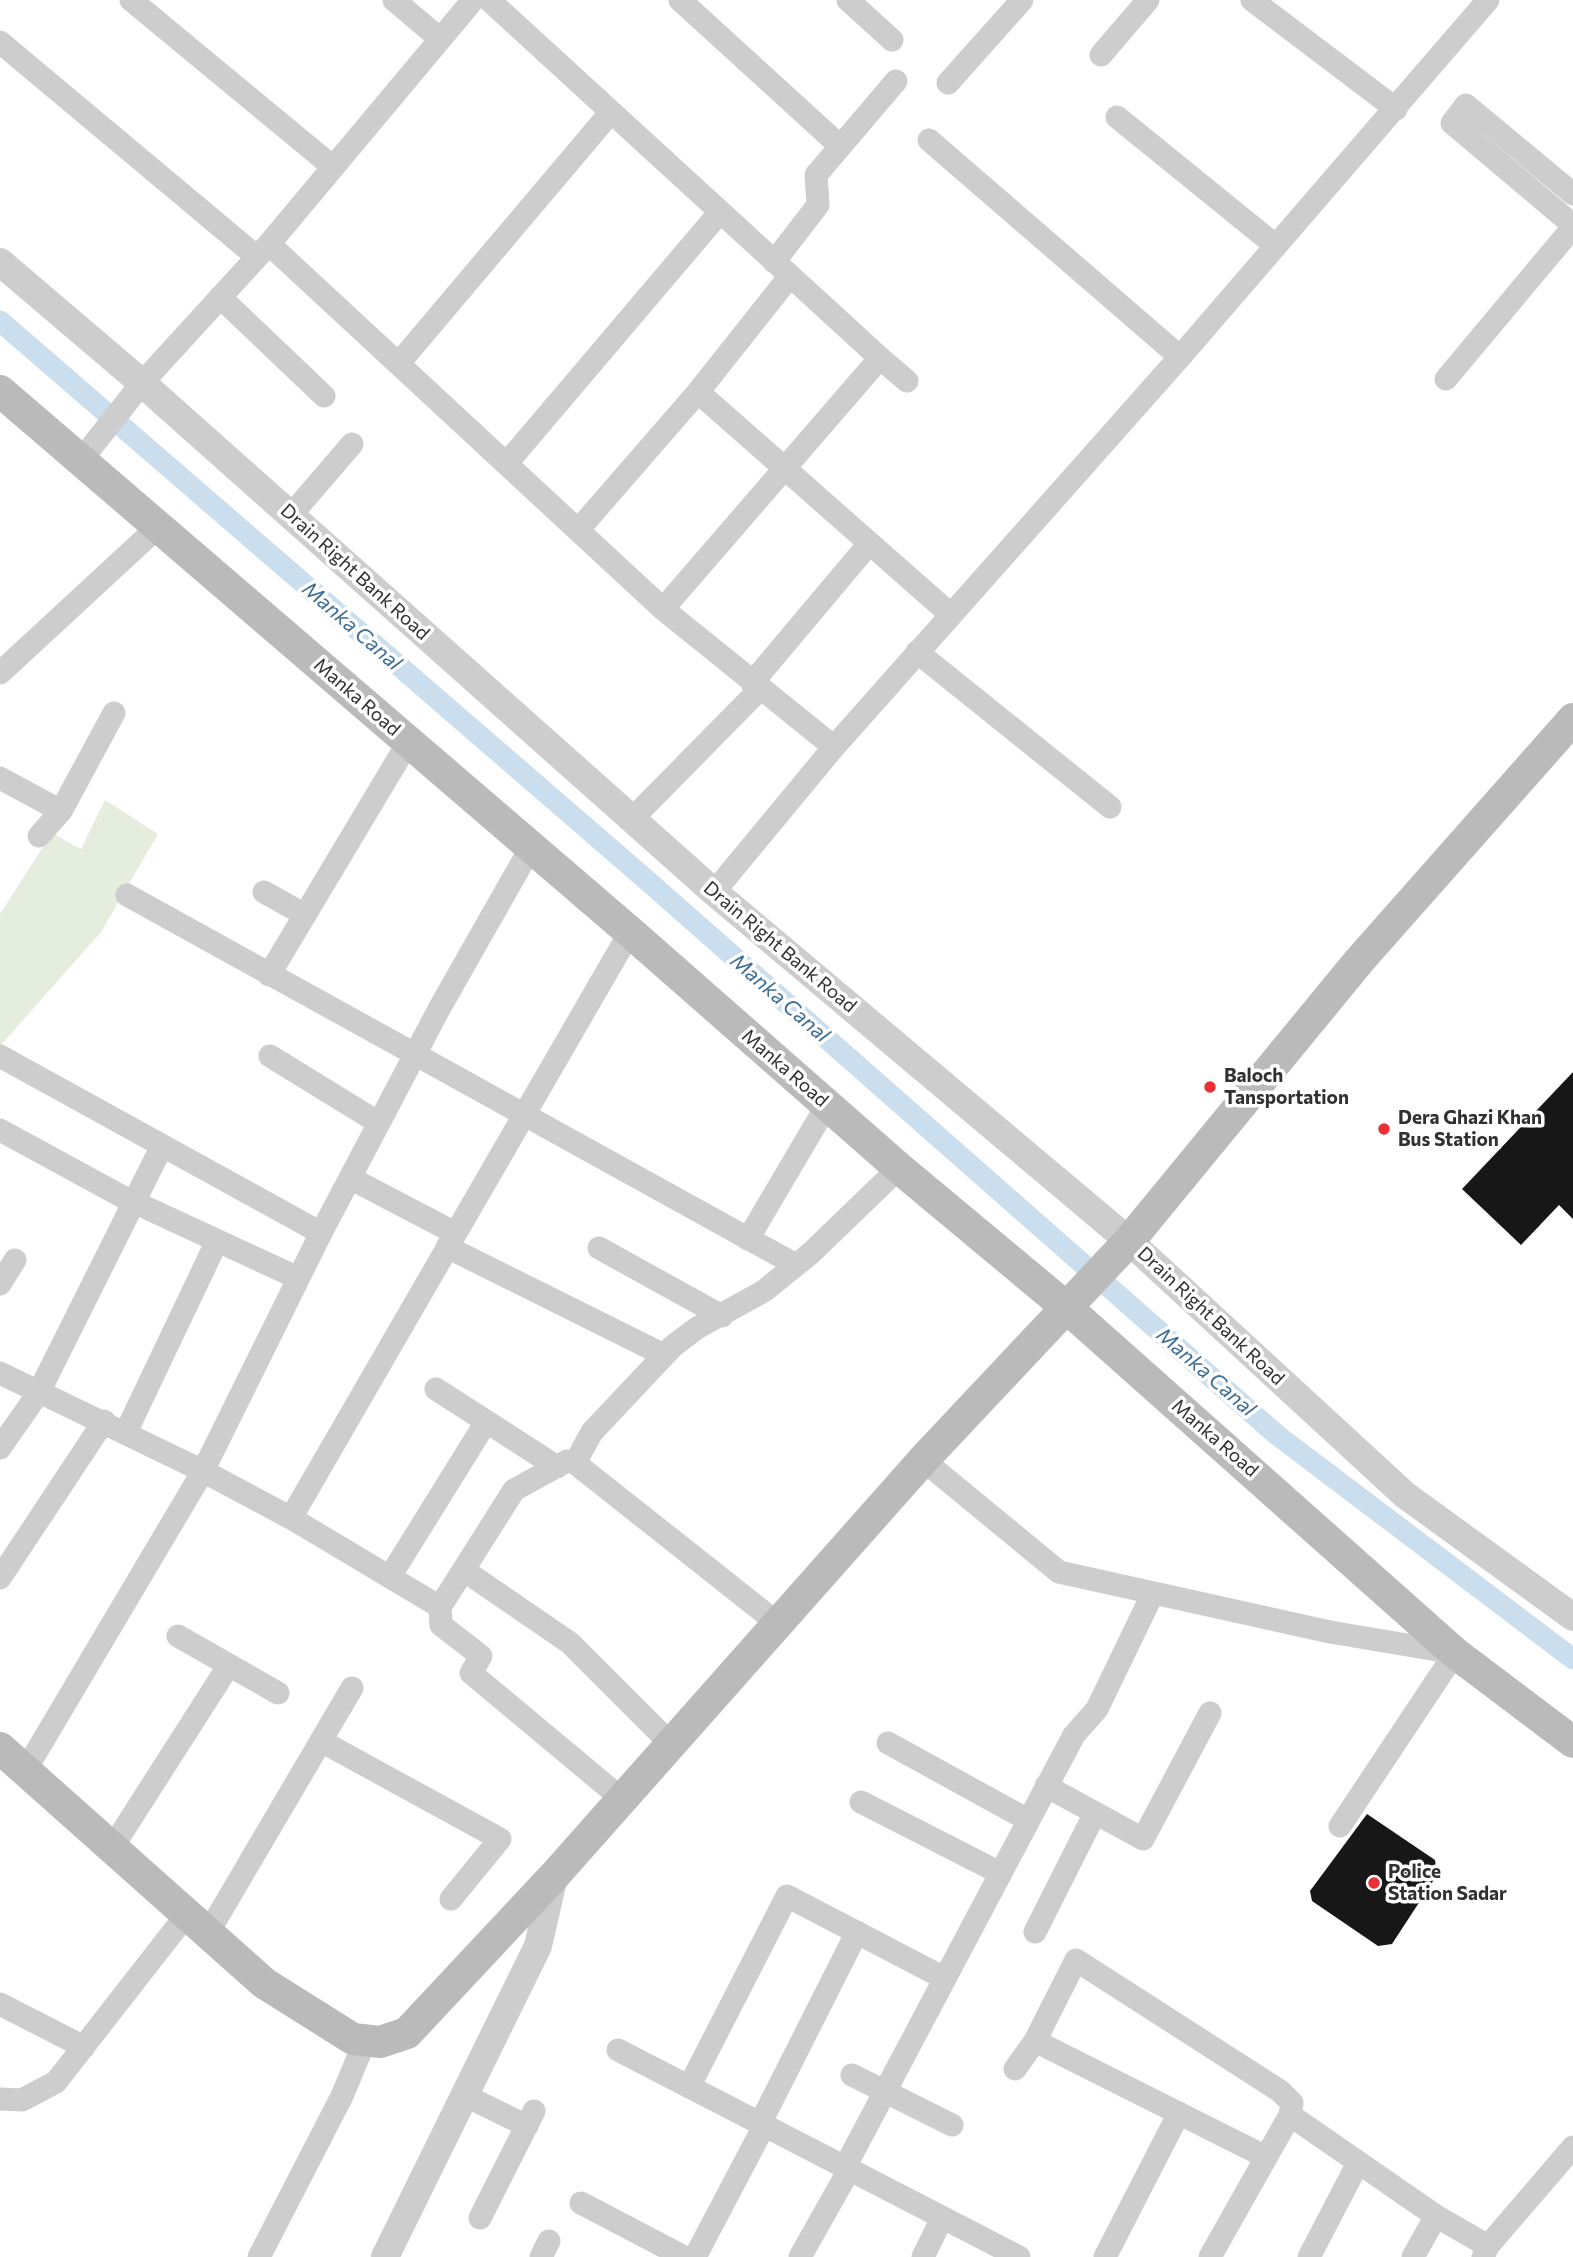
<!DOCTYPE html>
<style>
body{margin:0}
canvas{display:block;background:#fff}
</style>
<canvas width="1573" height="2257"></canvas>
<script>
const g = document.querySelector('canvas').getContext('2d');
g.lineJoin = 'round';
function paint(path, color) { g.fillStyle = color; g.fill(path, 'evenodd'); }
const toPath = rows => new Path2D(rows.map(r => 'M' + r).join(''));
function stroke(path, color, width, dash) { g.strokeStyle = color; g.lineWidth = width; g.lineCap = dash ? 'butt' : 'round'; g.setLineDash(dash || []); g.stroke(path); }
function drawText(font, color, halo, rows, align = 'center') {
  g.font = font + ' Commissioner,sans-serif'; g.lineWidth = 7; g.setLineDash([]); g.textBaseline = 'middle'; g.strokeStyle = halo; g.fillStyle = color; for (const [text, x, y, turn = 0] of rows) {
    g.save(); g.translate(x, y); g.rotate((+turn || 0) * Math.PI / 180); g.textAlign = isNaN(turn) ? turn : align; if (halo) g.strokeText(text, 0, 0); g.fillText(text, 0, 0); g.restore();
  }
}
paint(toPath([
 [105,800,158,834,101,932,0,1046,0,914,52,833,81,849]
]), '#e5edde');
stroke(toPath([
 [0,321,642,876,1277,1435,1573,1659]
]), '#cadeed', 21);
paint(toPath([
 [1573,1072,1573,1219,1559,1205,1521,1245,1462,1189],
 [1367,1814,1435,1860,1437,1875,1392,1944,1378,1946,1312,1901,1310,1891]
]), '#171717');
stroke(toPath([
 [131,0,333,167],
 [394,0,440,39],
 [489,0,880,358,663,609],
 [680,0,840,146],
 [848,0,892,40],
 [1252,0,1396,109],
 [0,42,257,257],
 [1101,55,1148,0],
 [948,83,1022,0],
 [1117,117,1276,246],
 [929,140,1180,357],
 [1573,194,1466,105,1452,123,1573,225],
 [269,244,663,609,834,747],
 [774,262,818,205,816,175,896,81],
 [220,297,324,396],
 [880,358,907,381],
 [399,363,611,112],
 [1446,379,1573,227],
 [698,392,950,614],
 [82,459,142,383,269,244,473,0],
 [507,463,720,212],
 [291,515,352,444],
 [579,529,698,392,790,276],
 [917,652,1110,807],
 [0,673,159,526],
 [752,683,868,545],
 [0,778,61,811],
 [632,819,760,689],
 [39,836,61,811,114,713],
 [264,892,305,915],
 [714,892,834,747,1180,357,1488,0],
 [127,895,796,1265],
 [269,975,409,741],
 [0,1056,321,1233],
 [270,1056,379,1123],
 [0,1130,123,1197,298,1278],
 [350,1178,455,1233],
 [748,1239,827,1105],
 [447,1247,664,1355],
 [599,1248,722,1316],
 [0,1284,15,1260],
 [0,1373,203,1471,291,1518,440,1607],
 [436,1389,557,1467],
 [126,1432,217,1241],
 [0,1448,39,1392,162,1146],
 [923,1460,1059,1572,1330,1632,1455,1653,1340,1826],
 [575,1463,592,1432,673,1346,697,1328,764,1291,811,1253,899,1168],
 [291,1518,630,932],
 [465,1571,570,1643,671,1744],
 [391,1575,486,1422],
 [0,1578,104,1421],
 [178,1636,278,1693],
 [321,1741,500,1839,451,1899],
 [888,1743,1028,1820],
 [25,1771,203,1471,321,1233,439,1009,531,847],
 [1046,1786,1143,1839,1210,1713],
 [622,1799,471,1673,481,1656,441,1625,440,1607,514,1490,567,1461,575,1463,776,1622],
 [861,1802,1000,1873],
 [112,1848,229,1665],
 [1035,1932,1095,1813],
 [208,1933,352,1688],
 [0,2004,84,2047],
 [1035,2041,1266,2157],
 [618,2050,1019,2257],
 [1015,2069,1035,2041,1076,1960,1280,2091,1292,2103,1290,2115,1210,2257],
 [852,2075,952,2125],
 [689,2087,787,1896,944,1978],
 [466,2096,527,2126],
 [0,2099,22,2100,56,2082,187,1914],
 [1290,2115,1436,2216,1488,2246],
 [760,2124,857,1932],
 [845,2167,1074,1735,1097,1709,1153,1593],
 [581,2203,684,2257],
 [480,2218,534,2111],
 [259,2257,342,2096,365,2041],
 [541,2257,549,2241],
 [695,2257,764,2126],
 [800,2257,849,2170],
 [923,2257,942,2218],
 [1105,2257,1179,2113],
 [1309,2257,1358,2163],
 [1413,2257,1436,2216],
 [1483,2257,1488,2246,1573,2147]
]), '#cdcdcd', 23);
stroke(toPath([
 [0,262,142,383,714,892,1129,1241,1405,1495,1573,1617],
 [385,2257,538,1946,554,1876]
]), '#cdcdcd', 28);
stroke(toPath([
 [0,391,630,932,899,1168,1067,1308,1455,1653,1573,1742],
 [0,1748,264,1983,353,2039,380,2042,407,2033,554,1876,923,1460,1129,1241,1359,961,1573,719]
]), '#bababa', 32);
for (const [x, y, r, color] of [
 [1210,1087,7,"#e93033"],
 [1384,1129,7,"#e93033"],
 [1374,1883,7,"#e93033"]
]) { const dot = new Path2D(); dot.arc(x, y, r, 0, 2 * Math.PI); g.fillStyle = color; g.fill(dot); stroke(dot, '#fff', 2.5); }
drawText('19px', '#303030', '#fff', [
 ["Drain Right Bank Road",355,572,42],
 ["Manka Road",357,697,41],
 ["Drain Right Bank Road",780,947,40],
 ["Manka Road",785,1068,41],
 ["Drain Right Bank Road",1211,1316,43],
 ["Manka Road",1215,1438,41]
]);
drawText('bold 19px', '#303030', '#fff', [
 ["Baloch",1224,1076],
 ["Tansportation",1224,1098],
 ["Dera Ghazi Khan",1398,1118],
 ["Bus Station",1398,1140],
 ["Police",1388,1872],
 ["Station Sadar",1388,1894]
], 'left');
drawText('italic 21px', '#3c6d95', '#fff', [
 ["Manka Canal",352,626,41],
 ["Manka Canal",780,998,41],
 ["Manka Canal",1206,1372,41]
]);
</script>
